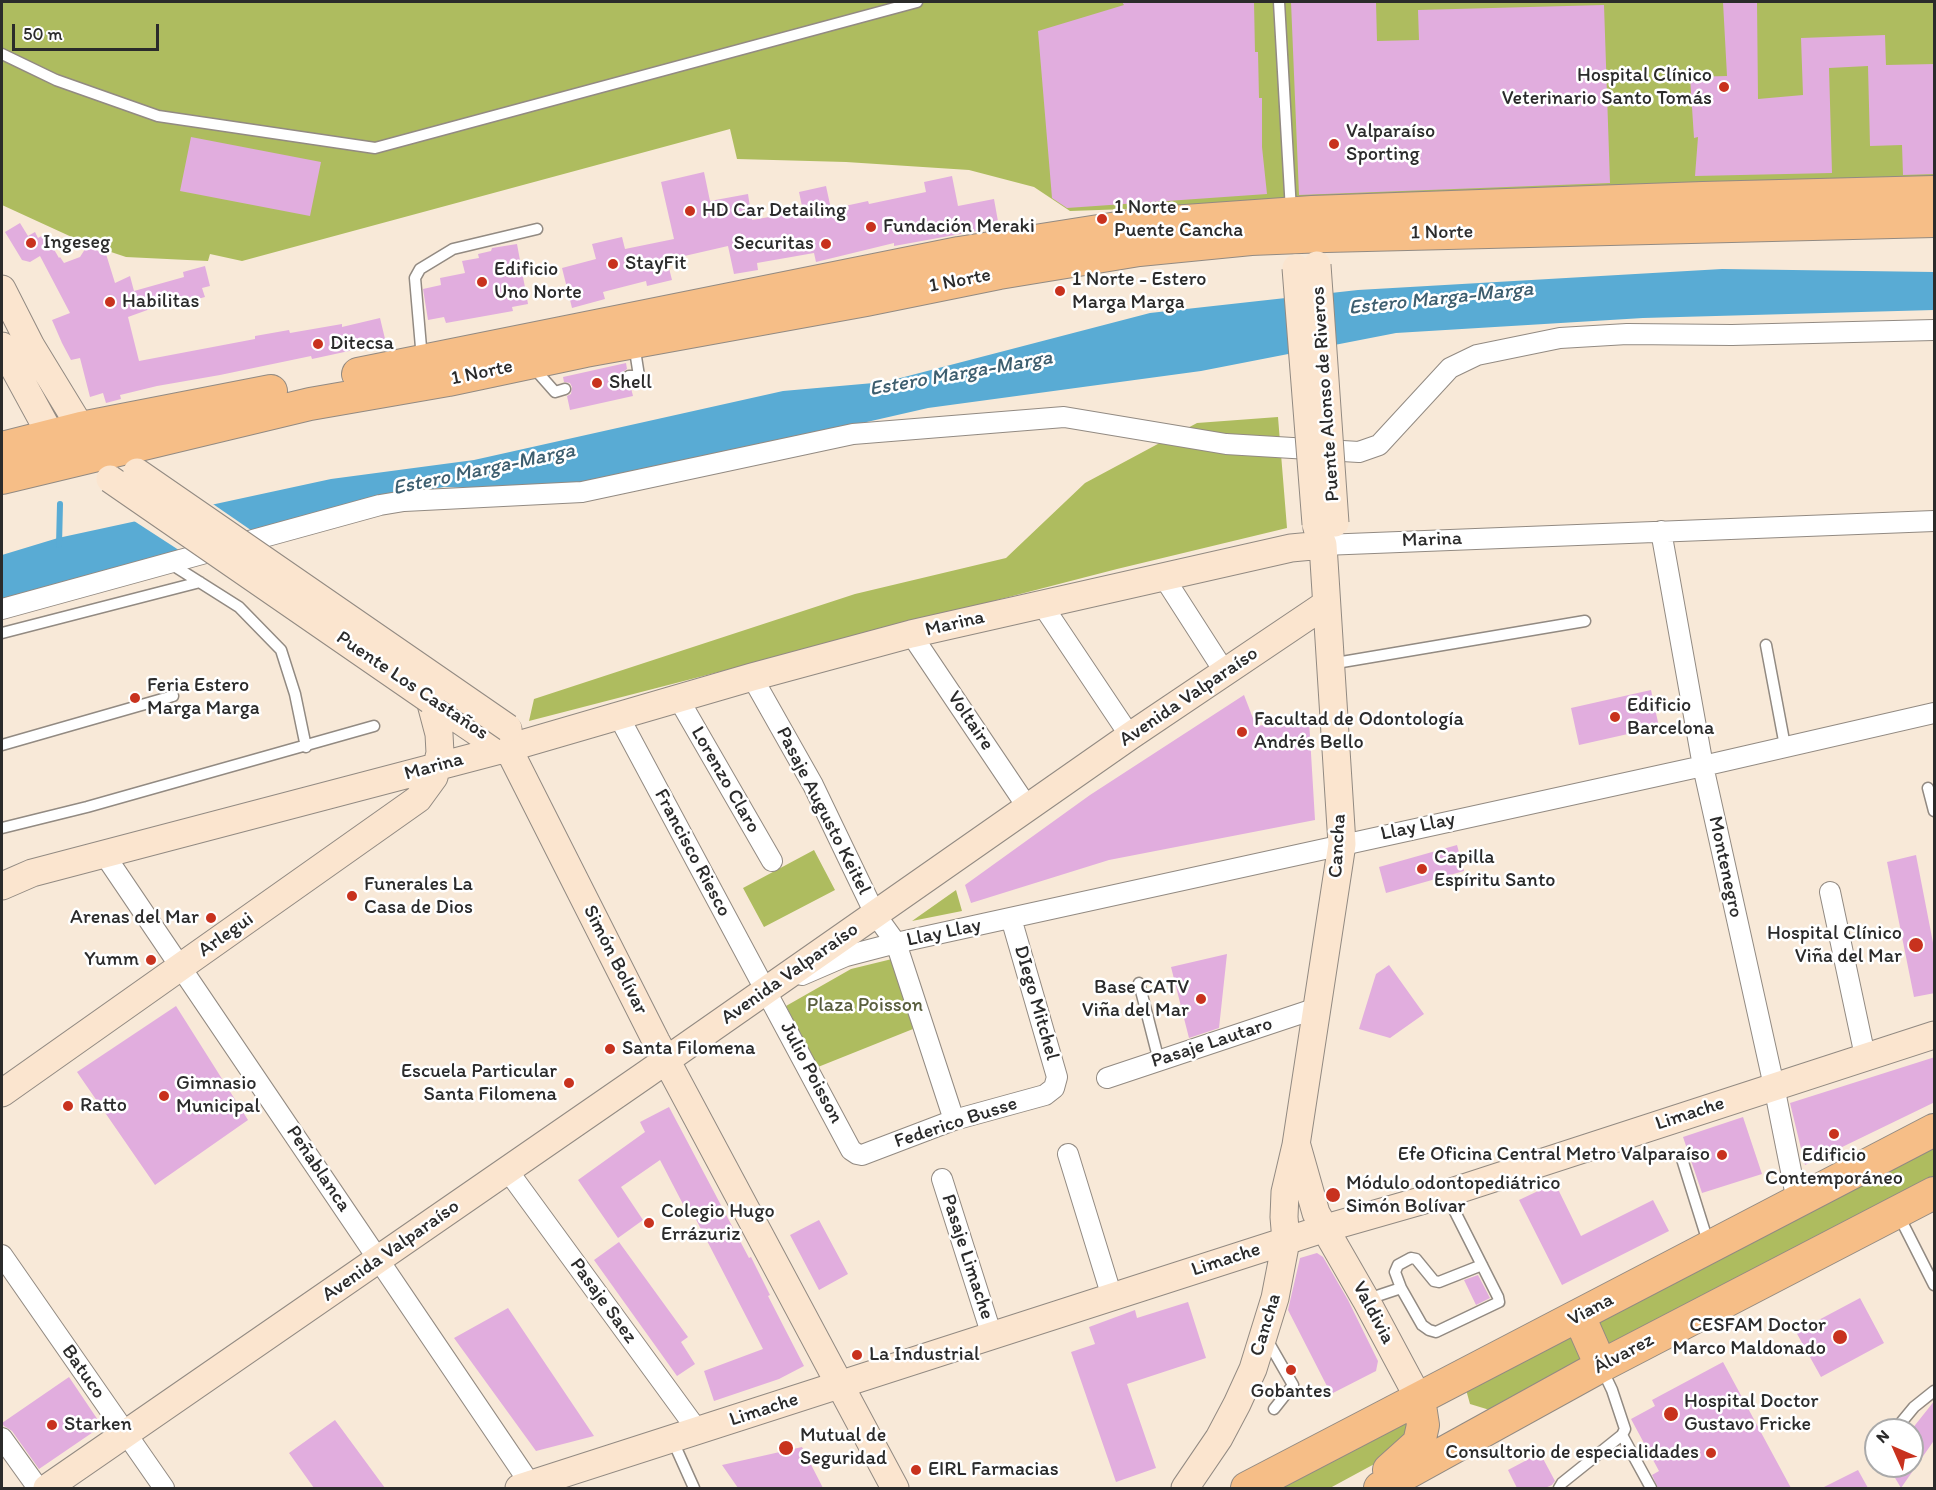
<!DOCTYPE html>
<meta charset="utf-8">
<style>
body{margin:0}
#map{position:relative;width:1936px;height:1490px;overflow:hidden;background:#f8e9d8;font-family:Itim,sans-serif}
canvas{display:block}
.frame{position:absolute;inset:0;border:3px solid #2b2b2b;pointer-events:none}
.north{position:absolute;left:1864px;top:1418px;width:60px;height:60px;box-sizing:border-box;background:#fff;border:2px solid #aaa;border-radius:50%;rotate:315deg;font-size:16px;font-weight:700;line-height:24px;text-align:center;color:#2b2b2b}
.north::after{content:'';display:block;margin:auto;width:21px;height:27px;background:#c8321e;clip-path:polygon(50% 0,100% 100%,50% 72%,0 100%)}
.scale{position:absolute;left:12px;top:24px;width:147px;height:27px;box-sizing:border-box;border:3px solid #2b2b2b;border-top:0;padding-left:8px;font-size:18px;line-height:21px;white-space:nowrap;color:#2b2b2b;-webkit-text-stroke:4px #fff;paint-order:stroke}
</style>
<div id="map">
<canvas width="1936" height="1490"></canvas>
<div class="frame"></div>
<div class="north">N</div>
<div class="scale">50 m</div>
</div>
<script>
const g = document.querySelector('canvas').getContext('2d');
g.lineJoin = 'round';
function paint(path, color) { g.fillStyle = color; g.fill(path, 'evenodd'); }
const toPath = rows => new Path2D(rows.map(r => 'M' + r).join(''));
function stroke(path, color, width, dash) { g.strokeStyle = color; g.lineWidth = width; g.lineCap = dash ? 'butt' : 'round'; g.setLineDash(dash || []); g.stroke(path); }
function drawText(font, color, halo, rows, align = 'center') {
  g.font = font + ' Itim,sans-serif'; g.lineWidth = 5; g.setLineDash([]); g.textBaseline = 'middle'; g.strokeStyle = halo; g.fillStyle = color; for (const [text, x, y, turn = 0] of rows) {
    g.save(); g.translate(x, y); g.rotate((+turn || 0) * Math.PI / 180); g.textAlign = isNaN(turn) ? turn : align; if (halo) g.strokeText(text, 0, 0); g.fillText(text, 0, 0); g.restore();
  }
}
paint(toPath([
 [2,2,1934,2,1934,181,1070,211,1034,187,969,170,846,162,737,159,730,129,242,261,210,254,208,261,126,257,87,244,2,205],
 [1278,417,1287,528,1117,569,529,721,534,699,855,594,1006,558,1085,483,1197,423],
 [814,850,835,890,764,927,743,888],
 [956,890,962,911,912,921],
 [892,959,913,1029,818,1067,786,1006,851,969],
 [1934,1140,1934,1178,1493,1411,1470,1404,1465,1386],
 [1410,1414,1415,1442,1330,1488,1266,1488]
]), '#aebc5f');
paint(toPath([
 [1722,269,1934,272,1934,310,1643,318,1396,333,1201,371,928,408,565,491,444,487,357,502,2,603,2,555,58,538,331,479,474,460,783,391,885,382,1150,313,1358,290]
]), '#59abd4');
paint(toPath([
 [210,502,258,535,188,556,131,519]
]), '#f8e9d8');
stroke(toPath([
 [59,545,60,504]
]), '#59abd4', 6);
paint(toPath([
 [1122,2,1254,2,1255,52,1258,52,1259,98,1262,98,1262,147,1267,194,1067,208,1052,198,1038,31,1124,5],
 [1291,2,1376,2,1377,41,1419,40,1418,10,1604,5,1610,183,1299,195],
 [1723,2,1757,2,1758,99,1803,95,1801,38,1885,35,1886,65,1935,64,1935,174,1903,175,1902,145,1870,146,1868,66,1829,68,1832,173,1695,176,1698,137,1694,138,1690,77,1727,76],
 [191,137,321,162,310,216,180,191],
 [704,172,710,201,748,194,752,220,803,211,799,192,826,186,831,209,868,201,869,204,926,192,924,182,952,176,958,206,994,199,999,227,894,246,894,243,816,262,814,253,757,263,758,270,734,274,728,246,667,260,672,280,647,286,646,281,603,292,605,299,572,308,562,268,596,259,592,244,622,237,625,249,674,239,661,182],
 [20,223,28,236,35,232,38,238,45,234,59,258,60,257,64,263,80,257,87,246,106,254,115,283,130,276,134,291,184,277,183,272,205,266,210,286,202,288,205,297,165,308,164,304,128,317,139,361,255,339,255,336,289,330,290,333,342,324,342,327,380,318,386,343,312,359,311,356,220,375,157,386,120,395,121,399,106,403,103,393,90,397,80,358,71,360,62,343,52,320,70,313,40,256,30,262,22,260,5,232],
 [517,244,528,304,512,307,513,311,446,323,444,317,428,320,423,289,441,285,440,278,465,273,462,261,479,258,478,254,491,251,492,248],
 [626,363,627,369,623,372,622,377,625,382,630,384,633,396,570,410,567,396,571,394,572,387,570,383,564,382,563,377],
 [1651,690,1659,727,1579,745,1571,708],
 [1244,695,1256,726,1309,720,1315,820,1109,860,971,903,965,885,1090,795],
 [1457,845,1464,871,1386,893,1379,867],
 [1916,855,1935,953,1935,993,1914,997,1887,862],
 [1227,954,1219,1028,1189,1038,1171,967],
 [1389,965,1424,1014,1390,1038,1359,1029,1376,974],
 [176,1006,248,1120,155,1185,77,1072],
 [1935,1057,1935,1102,1805,1165,1790,1103],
 [669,1107,749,1258,751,1257,770,1295,768,1296,804,1366,779,1379,714,1401,704,1371,763,1349,689,1206,685,1208,660,1160,621,1187,643,1220,618,1238,578,1180,645,1132,640,1122],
 [1743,1117,1762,1174,1702,1193,1683,1137],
 [1555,1183,1581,1236,1653,1200,1669,1231,1562,1285,1519,1200],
 [819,1220,848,1274,819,1290,790,1235],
 [619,1242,688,1337,681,1342,695,1364,677,1376,594,1260],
 [1317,1253,1323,1257,1348,1300,1378,1361,1376,1371,1331,1394,1288,1310,1300,1258],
 [1478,1275,1490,1298,1476,1305,1464,1280],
 [1860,1298,1884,1343,1821,1377,1796,1332],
 [1188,1302,1206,1358,1127,1384,1156,1468,1116,1482,1071,1352,1095,1344,1089,1327,1135,1310,1137,1318],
 [508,1308,594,1436,536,1451,454,1338],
 [1723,1362,1791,1488,1658,1488,1652,1475,1659,1471,1631,1419,1655,1406,1652,1400],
 [69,1377,102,1426,39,1469,12,1431,4,1426,2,1423],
 [1935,1400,1935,1439,1901,1488,1888,1466,1912,1466,1912,1429],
 [335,1420,385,1488,314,1488,289,1453],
 [802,1447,823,1488,738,1488,722,1465],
 [1540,1453,1555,1481,1552,1485,1545,1488,1517,1488,1508,1470],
 [1858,1470,1868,1488,1822,1488]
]), '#e1adde');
const lane = toPath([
 [1279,2,1291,211],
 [2,54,56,80,158,116,375,148,917,2],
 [422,359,415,278,420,269,453,249,537,229],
 [532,366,555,392,565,389],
 [629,376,639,376,634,344],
 [171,564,239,607,281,650,295,694,306,747],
 [2,633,200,582],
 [1766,645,1785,746],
 [1330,664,1585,621],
 [2,745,173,696],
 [1928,788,1934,811],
 [2,828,87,807,374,726],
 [1139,983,1159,1061],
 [1682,1159,1709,1245],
 [1899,1216,1934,1285],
 [1401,1288,1395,1272,1398,1265,1411,1258,1416,1259,1434,1281,1439,1282,1482,1265],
 [1368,1299,1401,1288,1422,1325,1429,1330,1436,1332,1499,1302,1498,1297,1446,1194],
 [1266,1338,1293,1385,1274,1409],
 [1895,1430,1914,1407,1934,1391],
 [1622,1435,1651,1488],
 [672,1439,694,1488],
 [1559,1488,1562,1483,1622,1435,1625,1429,1612,1390,1602,1369]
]);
const street = toPath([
 [1661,531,1703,766,1774,1086,1797,1201],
 [1323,545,1934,521],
 [1163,576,1224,671],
 [1041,603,1130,736],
 [2,609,380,505,404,501,582,492,853,434,1064,417,1226,444,1359,452,1379,445,1450,368,1477,355,1560,338,1627,334,1732,335,1934,330],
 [911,634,1028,808],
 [752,677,813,785,875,914,896,943,954,1120],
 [678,698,772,861],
 [618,715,851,1150,857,1154,862,1155,954,1120,1045,1095,1054,1088,1057,1077,1011,918],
 [104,854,531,1485],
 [1830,892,1865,1056],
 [802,975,846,956,896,943,1703,766,1934,713],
 [1107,1078,1317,1008],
 [1068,1154,1112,1297],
 [508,1171,698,1431],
 [942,1179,992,1336],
 [2,1255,164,1488],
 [2,1438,38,1488]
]);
const secondary = toPath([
 [2,289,31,346,81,428,95,439],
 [2,346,50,434,67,448],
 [430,700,483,736,508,748],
 [508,730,508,748,656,1041,895,1488],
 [2,886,32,873,508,748,752,677,911,634,1291,548,1323,545],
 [2,1093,418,799,434,777,440,753,439,734,430,700],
 [1297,1146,1316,1213,1366,1300,1419,1399],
 [47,1488,645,1075,1130,736,1326,604],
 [519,1488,1326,1228,1445,1194,1934,1035],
 [1185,1488,1219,1438,1237,1404,1253,1369,1275,1298,1286,1241,1284,1217,1285,1192,1296,1145,1342,844,1323,545,1317,528]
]);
const primary = toPath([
 [358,374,959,253,1143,224,1312,212,1703,198,1934,192],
 [2,448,81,428,271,391],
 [2,478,310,404,448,380,585,351,866,300,999,273,1139,250,1251,239,1326,236,1934,221],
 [1579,1316,1601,1366],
 [1389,1470,1419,1443,1423,1425,1419,1399],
 [1247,1488,1934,1130],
 [1380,1488,1601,1366,1934,1193]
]);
stroke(lane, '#928a82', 13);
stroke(street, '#928a82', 22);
stroke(secondary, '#928a82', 29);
stroke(primary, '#928a82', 34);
stroke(lane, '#fff', 10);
stroke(street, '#fff', 20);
stroke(secondary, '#fbe5cf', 27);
stroke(primary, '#f6be87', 32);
const secondaryBridge = toPath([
 [1317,265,1335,523],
 [1296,268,1316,524],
 [137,472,508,728],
 [110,479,430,700]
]);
stroke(secondaryBridge, '#928a82', 29, []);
stroke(secondaryBridge, '#fbe5cf', 27);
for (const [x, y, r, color] of [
 [1724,87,6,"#c8321e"],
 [1334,144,6,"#c8321e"],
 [690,211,6,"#c8321e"],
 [1102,219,6,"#c8321e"],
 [871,227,6,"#c8321e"],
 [31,243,6,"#c8321e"],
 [826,244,6,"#c8321e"],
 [613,264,6,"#c8321e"],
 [482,282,6,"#c8321e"],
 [1060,291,6,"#c8321e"],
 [110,302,6,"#c8321e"],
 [318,344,6,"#c8321e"],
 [597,383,6,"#c8321e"],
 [135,698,6,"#c8321e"],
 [1615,717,6,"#c8321e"],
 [1242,732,6,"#c8321e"],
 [1422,869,6,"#c8321e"],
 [352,896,6,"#c8321e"],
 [211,918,6,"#c8321e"],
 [1916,945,8,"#c8321e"],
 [151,960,6,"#c8321e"],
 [1201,999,6,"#c8321e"],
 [610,1049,6,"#c8321e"],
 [569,1083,6,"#c8321e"],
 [164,1096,6,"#c8321e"],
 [68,1106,6,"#c8321e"],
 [1834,1134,6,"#c8321e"],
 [1722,1155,6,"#c8321e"],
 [1333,1195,8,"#c8321e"],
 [649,1223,6,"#c8321e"],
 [1840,1337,8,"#c8321e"],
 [857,1355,6,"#c8321e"],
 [1291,1370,6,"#c8321e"],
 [1671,1414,8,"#c8321e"],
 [52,1425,6,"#c8321e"],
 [786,1448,8,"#c8321e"],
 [1711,1453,6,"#c8321e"],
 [916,1470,6,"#c8321e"]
]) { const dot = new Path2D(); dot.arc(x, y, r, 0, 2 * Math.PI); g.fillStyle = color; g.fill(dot); stroke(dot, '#fff', 2); }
drawText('20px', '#2b2b2b', '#fff', [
 ["Hospital Clínico",1712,76,"right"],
 ["Veterinario Santo Tomás",1712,99,"right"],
 ["Valparaíso",1346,132],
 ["Sporting",1346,155],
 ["1 Norte -",1114,208],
 ["Puente Cancha",1114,231],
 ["HD Car Detailing",702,211],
 ["Fundación Meraki",883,227],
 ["Ingeseg",43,243],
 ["Securitas",814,244,"right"],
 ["StayFit",625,264],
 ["Edificio",494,270],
 ["Uno Norte",494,293],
 ["1 Norte - Estero",1072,280],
 ["Marga Marga",1072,303],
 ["Habilitas",122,302],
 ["Ditecsa",330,344],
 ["Shell",609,383],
 ["Feria Estero",147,686],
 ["Marga Marga",147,709],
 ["Edificio",1627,706],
 ["Barcelona",1627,729],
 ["Facultad de Odontología",1254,720],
 ["Andrés Bello",1254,743],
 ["Capilla",1434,858],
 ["Espíritu Santo",1434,881],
 ["Funerales La",364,885],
 ["Casa de Dios",364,908],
 ["Arenas del Mar",199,918,"right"],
 ["Hospital Clínico",1902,934,"right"],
 ["Viña del Mar",1902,957,"right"],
 ["Yumm",139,960,"right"],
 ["Base CATV",1189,988,"right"],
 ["Viña del Mar",1189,1011,"right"],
 ["Santa Filomena",622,1049],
 ["Escuela Particular",557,1072,"right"],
 ["Santa Filomena",557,1095,"right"],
 ["Gimnasio",176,1084],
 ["Municipal",176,1107],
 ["Ratto",80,1106],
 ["Efe Oficina Central Metro Valparaíso",1710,1155,"right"],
 ["Edificio",1834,1156,"center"],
 ["Contemporáneo",1834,1179,"center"],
 ["Módulo odontopediátrico",1346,1184],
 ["Simón Bolívar",1346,1207],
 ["Colegio Hugo",661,1212],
 ["Errázuriz",661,1235],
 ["CESFAM Doctor",1826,1326,"right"],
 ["Marco Maldonado",1826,1349,"right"],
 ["La Industrial",869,1355],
 ["Gobantes",1291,1392,"center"],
 ["Hospital Doctor",1684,1402],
 ["Gustavo Fricke",1684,1425],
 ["Starken",64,1425],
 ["Mutual de",800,1436],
 ["Seguridad",800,1459],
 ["Consultorio de especialidades",1699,1453,"right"],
 ["EIRL Farmacias",928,1470]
], 'left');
drawText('20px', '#2b2b2b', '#fff', [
 ["1 Norte",1442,233,-1],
 ["1 Norte",960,281,-11],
 ["1 Norte",482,373,-12],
 ["Puente Alonso de Riveros",1326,394,-94],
 ["Marina",1432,540,-2],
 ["Marina",955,624,-13],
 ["Puente Los Castaños",412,686,34],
 ["Avenida Valparaíso",1189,697,-34],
 ["Voltaire",970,721,56],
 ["Marina",434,767,-15],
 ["Lorenzo Claro",725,780,60],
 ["Pasaje Augusto Keitel",823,811,63],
 ["Llay Llay",1418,827,-12],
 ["Cancha",1338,846,-87],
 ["Francisco Riesco",692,853,62],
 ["Montenegro",1725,867,78],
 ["Llay Llay",944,933,-12],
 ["Arlegui",226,935,-35],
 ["Simón Bolívar",615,960,63],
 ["Avenida Valparaíso",790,974,-35],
 ["DIego Mitchel",1036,1003,74],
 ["Pasaje Lautaro",1212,1043,-18],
 ["Julio Poisson",811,1073,62],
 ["Limache",1690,1114,-18],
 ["Federico Busse",956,1123,-18],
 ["Peñablanca",318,1169,56],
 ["Avenida Valparaíso",391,1251,-35],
 ["Pasaje Limache",967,1257,72],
 ["Limache",1226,1260,-18],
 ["Pasaje Saez",603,1301,54],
 ["Viana",1591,1310,-28],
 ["Valdivia",1373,1313,62],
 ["Cancha",1266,1325,-73],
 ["Álvarez",1624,1354,-28],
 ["Batuco",83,1372,55],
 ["Limache",764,1410,-18]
]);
drawText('20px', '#595e3d', '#fff', [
 ["Plaza Poisson",865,1006]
]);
drawText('italic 21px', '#3d5e6f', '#fff', [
 ["Estero Marga-Marga",1441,299,-6],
 ["Estero Marga-Marga",961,374,-10],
 ["Estero Marga-Marga",484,470,-12]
]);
</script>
